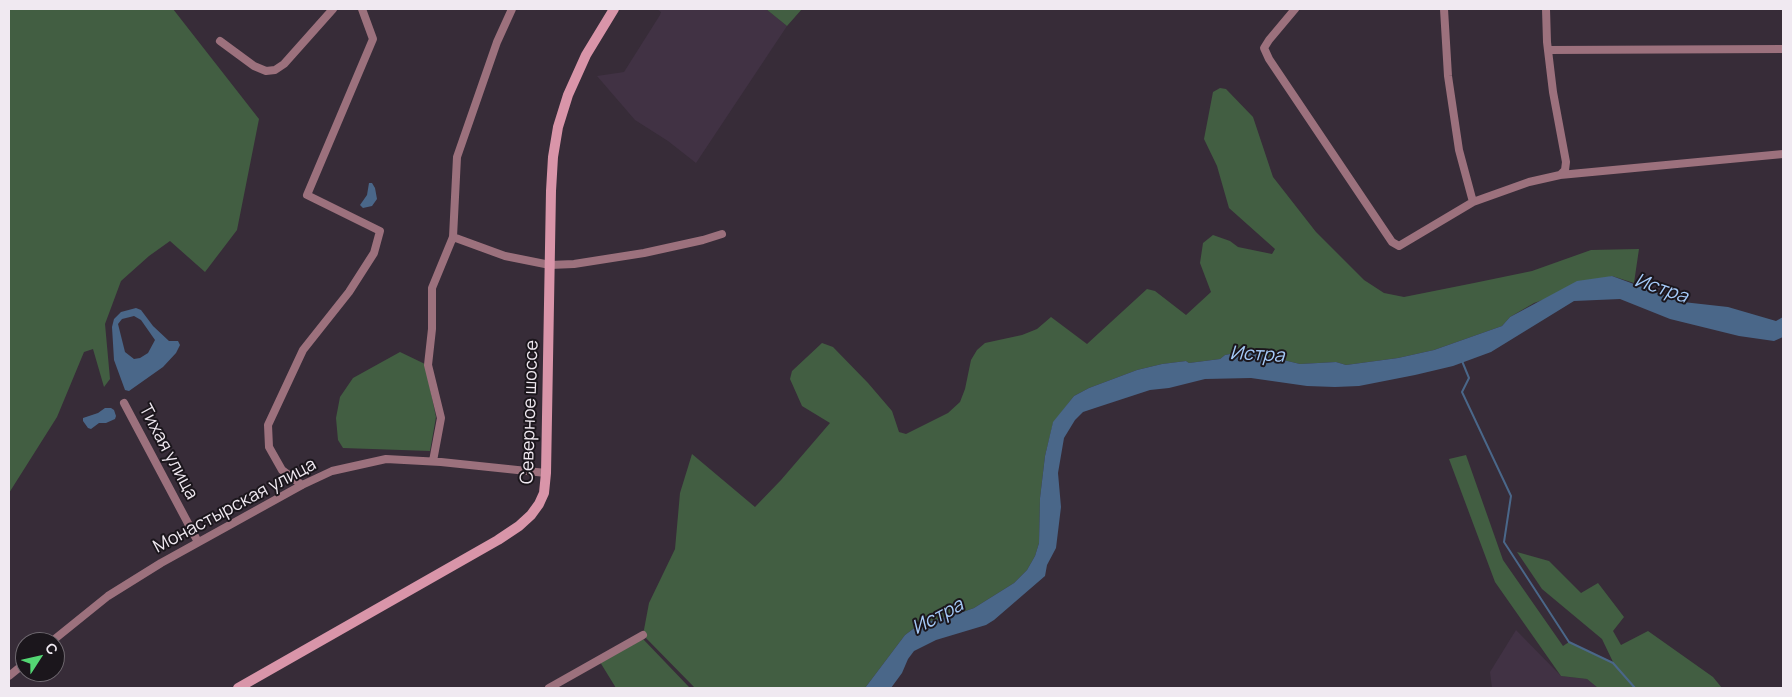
<!DOCTYPE html>
<meta charset="utf-8">
<style>
body{margin:0}
#map{position:relative;width:1792px;height:697px;overflow:hidden;background:#372c38;font-family:Manrope,sans-serif}
canvas{display:block}
.frame{position:absolute;inset:0;border:10px solid #f0e9f1;pointer-events:none}
.north{position:absolute;left:15px;top:632px;width:50px;height:50px;box-sizing:border-box;background:#1b161c;border:1px solid #706a71;border-radius:50%;rotate:55deg;font-size:14px;font-weight:700;line-height:20px;text-align:center;color:#f0e9f1}
.north::after{content:'';display:block;margin:auto;width:18px;height:22px;background:#53d673;clip-path:polygon(50% 0,100% 100%,50% 72%,0 100%)}
</style>
<div id="map">
<canvas width="1792" height="697"></canvas>
<div class="frame"></div>
<div class="north">С</div>
</div>
<script>
const g = document.querySelector('canvas').getContext('2d');
g.lineJoin = 'round';
function paint(path, color) { g.fillStyle = color; g.fill(path, 'evenodd'); }
const toPath = rows => new Path2D(rows.map(r => 'M' + r).join(''));
function stroke(path, color, width, dash) { g.strokeStyle = color; g.lineWidth = width; g.lineCap = dash ? 'butt' : 'round'; g.setLineDash(dash || []); g.stroke(path); }
function drawText(font, color, halo, rows, align = 'center') {
  g.font = font + ' Manrope,sans-serif'; g.lineWidth = 4; g.setLineDash([]); g.textBaseline = 'middle'; g.strokeStyle = halo; g.fillStyle = color; for (const [text, x, y, turn = 0] of rows) {
    g.save(); g.translate(x, y); g.rotate((+turn || 0) * Math.PI / 180); g.textAlign = isNaN(turn) ? turn : align; if (halo) g.strokeText(text, 0, 0); g.fillText(text, 0, 0); g.restore();
  }
}
paint(toPath([
 [657,9,766,9,787,26,696,163,668,141,635,120,597,76,624,72,660,15,661,12],
 [1516,630,1561,676,1587,679,1598,688,1492,688,1490,672]
]), '#413244');
paint(toPath([
 [9,9,173,9,259,119,237,230,205,272,170,241,149,256,121,281,105,324,110,379,104,387,93,349,84,352,57,417,9,493],
 [766,9,802,9,787,26],
 [1220,88,1226,89,1253,117,1273,177,1316,232,1364,280,1384,293,1404,297,1474,283,1532,271,1591,250,1639,249,1634,283,1612,276,1534,303,1510,317,1502,326,1434,350,1398,358,1346,365,1336,362,1300,364,1246,351,1225,355,1220,359,1189,363,1186,361,1162,364,1137,370,1089,388,1074,396,1053,423,1045,456,1040,498,1039,543,1035,556,1027,570,1014,583,974,608,960,613,931,621,917,626,905,635,865,688,693,688,694,687,643,635,649,603,675,549,680,493,692,454,755,507,781,480,830,423,802,406,790,379,792,371,822,343,833,347,868,383,892,411,899,432,906,434,948,413,960,402,965,389,971,360,977,350,985,343,1022,335,1037,329,1051,317,1087,344,1147,289,1155,291,1186,315,1211,292,1200,263,1203,243,1213,235,1230,241,1238,247,1272,254,1275,249,1229,208,1217,166,1204,139,1213,92],
 [400,352,425,364,436,417,430,451,343,448,338,440,336,418,340,397,353,378],
 [1466,455,1503,560,1563,646,1569,642,1613,662,1602,639,1542,589,1517,552,1549,561,1581,593,1598,583,1624,617,1613,631,1621,645,1648,631,1713,677,1722,688,1598,688,1587,679,1561,676,1495,582,1449,459],
 [643,639,689,687,687,688,616,688,600,662]
]), '#425e42');
paint(toPath([
 [369,183,372,183,375,188,377,199,372,206,363,208,360,205,367,195],
 [1612,276,1683,302,1728,307,1776,321,1783,317,1783,337,1774,341,1739,336,1670,319,1620,299,1574,301,1491,352,1453,366,1415,375,1359,386,1335,387,1307,386,1251,378,1205,379,1169,388,1150,390,1095,408,1083,412,1075,420,1064,438,1058,473,1061,507,1056,548,1047,565,1045,576,994,620,986,625,936,640,914,651,908,659,902,673,891,688,865,688,905,635,917,626,931,621,960,613,974,608,1014,583,1027,570,1035,556,1039,543,1040,498,1045,456,1053,422,1074,396,1089,388,1137,370,1162,364,1186,361,1189,363,1220,359,1225,355,1246,351,1300,364,1336,362,1346,365,1398,358,1434,350,1502,326,1510,317,1577,281],
 [136,308,141,310,153,326,169,341,178,341,180,345,176,353,163,367,129,391,125,390,114,360,112,327,114,319,121,312],
 [134,316,141,320,155,340,148,353,140,358,134,359,125,352,118,324,122,319],
 [105,408,111,408,114,410,116,416,115,419,106,423,99,423,91,429,88,428,83,421,83,418,98,413]
]), '#4a6789');
stroke(toPath([
 [1462,361,1469,378,1462,392,1511,496,1504,542,1569,642,1613,663,1635,688]
]), '#4a6789', 2);
stroke(toPath([
 [1295,9,1269,40,1264,48,1269,59,1392,242,1399,246,1473,202,1529,182,1560,175,1565,170,1566,162,1553,92,1547,42,1546,9],
 [1444,9,1448,76,1459,150,1473,202],
 [220,41,254,66,266,71,275,70,284,64,333,9],
 [1548,50,1783,49],
 [1560,175,1783,154],
 [453,237,505,256,550,265,574,264,644,253,703,240,722,234],
 [124,403,198,542],
 [433,461,441,418,428,365,432,329,432,288,453,237,457,157,497,42,512,9],
 [302,485,282,470,269,447,268,425,303,350,349,292,374,253,380,231,307,195,373,39,362,9],
 [51,642,108,596,161,563,302,485,332,471,386,459,441,462,546,473],
 [9,676,25,663],
 [549,688,643,635]
]), '#9c717d', 8);
stroke(toPath([
 [238,688,498,540,519,526,531,515,539,504,544,493,546,473,551,191,553,157,558,127,568,95,586,55,614,9]
]), '#d995a9', 10);
drawText('18px', '#f0e9f1', '#1b161c', [
 ["Северное шоссе",530,412,-88],
 ["Тихая улица",168,452,62],
 ["Монастырская улица",235,506,-28]
]);
drawText('italic 19px', '#a5caf8', '#1b161c', [
 ["Истра",1661,289,19],
 ["Истра",1257,355,3],
 ["Истра",938,617,-28]
]);
</script>
